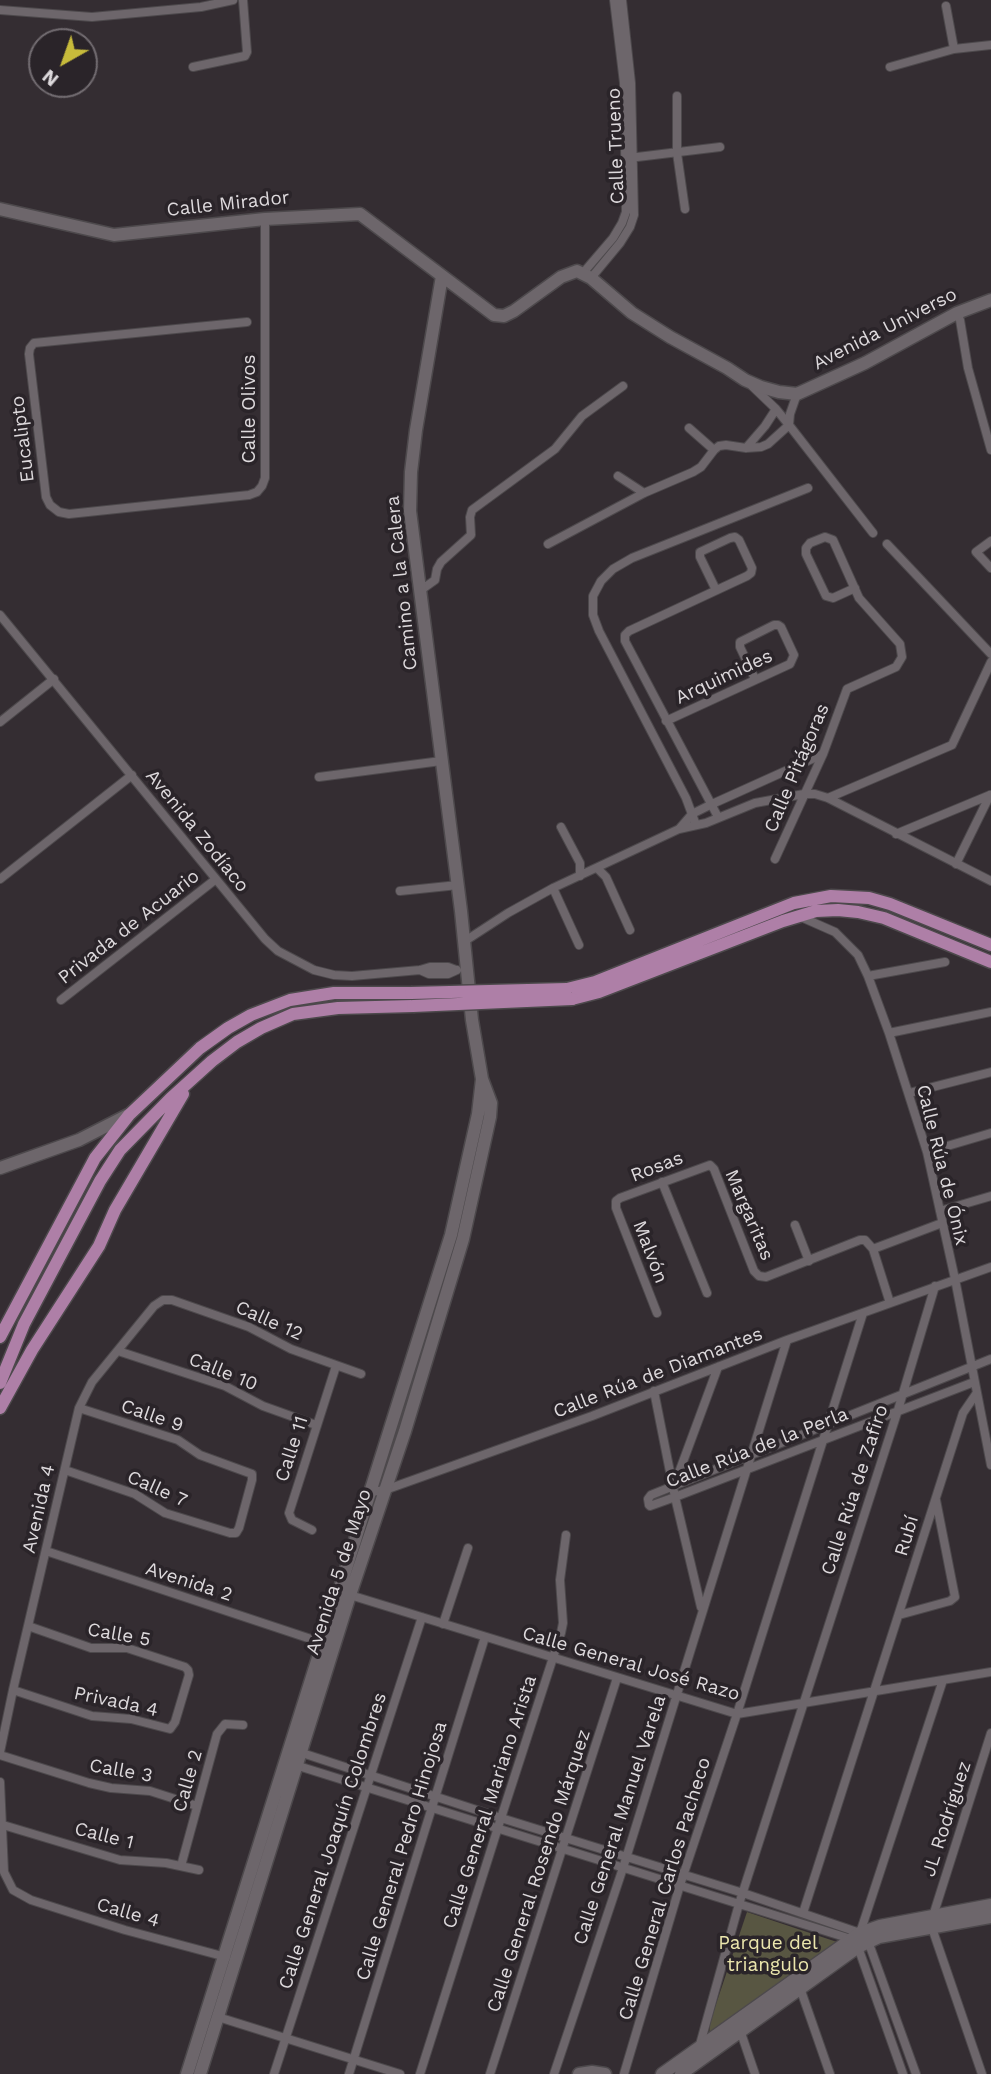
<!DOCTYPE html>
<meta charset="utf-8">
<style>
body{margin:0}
#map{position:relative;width:991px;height:2074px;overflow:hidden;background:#342d32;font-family:"Work Sans",sans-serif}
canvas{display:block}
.north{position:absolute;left:28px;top:28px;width:70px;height:70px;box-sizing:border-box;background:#2a2429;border:2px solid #726c71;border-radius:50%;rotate:220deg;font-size:19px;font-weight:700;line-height:28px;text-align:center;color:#ddd9dc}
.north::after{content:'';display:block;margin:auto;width:24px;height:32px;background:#c7bb3b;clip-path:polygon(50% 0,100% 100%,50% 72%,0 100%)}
</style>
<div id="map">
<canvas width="991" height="2074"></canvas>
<div class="north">N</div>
</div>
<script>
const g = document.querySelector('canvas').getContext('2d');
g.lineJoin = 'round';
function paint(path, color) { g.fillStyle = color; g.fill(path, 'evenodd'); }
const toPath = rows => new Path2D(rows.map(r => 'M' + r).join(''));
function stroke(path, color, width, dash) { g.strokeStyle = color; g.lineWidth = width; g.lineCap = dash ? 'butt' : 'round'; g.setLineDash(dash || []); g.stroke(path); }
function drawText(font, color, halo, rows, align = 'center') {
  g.font = font + ' "Work Sans",sans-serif'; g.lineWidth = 7; g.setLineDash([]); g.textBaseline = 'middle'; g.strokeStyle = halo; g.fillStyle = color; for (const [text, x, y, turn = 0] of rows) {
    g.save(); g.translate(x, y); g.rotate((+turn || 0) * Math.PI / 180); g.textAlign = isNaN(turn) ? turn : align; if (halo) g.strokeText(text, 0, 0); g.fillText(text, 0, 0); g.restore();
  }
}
paint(toPath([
 [747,1912,837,1942,709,2037,710,2022]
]), '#585642');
const street = toPath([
 [946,6,954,49],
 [0,10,92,17,201,7,233,0],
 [193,67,245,56,247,52,243,0],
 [890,67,954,49,991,45],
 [677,96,677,153,685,209],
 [629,158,720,147],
 [583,273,613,238,622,223,626,212,624,83,614,0],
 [591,278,620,243,630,227,634,215,631,83,622,0],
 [957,313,960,320,968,368,991,450],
 [247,322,34,343,30,348,29,354,46,497,50,505,59,512,69,514,249,495,257,492,262,486,265,478,265,219],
 [752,386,776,409,789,425,873,533],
 [689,428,714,450,719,446,726,445,746,448,761,447,768,444,789,425,790,414,797,394],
 [746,448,765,426,776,409],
 [618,476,644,493],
 [991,541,976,552,991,568],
 [548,544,644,493,693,472,701,467,714,450],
 [887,544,991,654],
 [421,590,435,580,437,569,441,562,471,535,470,517,472,510,555,449,582,416,623,386],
 [716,590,700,557,700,552,730,538,735,537,739,540,752,568,751,573,747,576,629,631,625,635,625,641,718,817],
 [0,615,265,939,278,951,314,970,334,975,352,976,420,970,430,967,448,967,456,970],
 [666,721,790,664,794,655,781,627,778,625,774,625,740,642,740,647,755,679],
 [0,722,54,679],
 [319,777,441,761],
 [828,798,952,745,991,662],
 [696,825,686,798,599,631,593,615,593,596,601,581,613,569,632,558,808,488],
 [561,827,580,863,580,876],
 [679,829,692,814,710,805,823,754],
 [896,834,990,795],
 [775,859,823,754,847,689,896,667,902,657,900,644,859,598,833,540,825,537,810,543,806,548,806,554,826,596,833,598,855,588],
 [956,864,990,795],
 [597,868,606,877,630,930],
 [0,879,132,775],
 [553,888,579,945],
 [400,891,458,885],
 [801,917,835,932,858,955,868,976,889,1033,927,1152,955,1279,991,1465],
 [465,941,508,913,553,888,679,829,706,823,755,803,804,794,815,794,828,798,991,881],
 [420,970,429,974,448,974,457,970],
 [868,976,945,962],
 [61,1000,216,879],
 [889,1033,991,1012],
 [909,1093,991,1072],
 [927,1152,991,1133],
 [662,1182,707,1293],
 [940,1211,991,1196],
 [795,1225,809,1261],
 [873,1249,942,1223],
 [657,1313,616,1208,616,1201,620,1198,710,1165,714,1169,754,1271,759,1276,766,1277,860,1240,865,1240,873,1249,890,1303],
 [118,1351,225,1386,263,1406,316,1425],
 [974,1382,675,1497,650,1506,649,1505,648,1499,651,1495,991,1359],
 [654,1391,675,1497,701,1607],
 [65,1470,135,1494,165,1513,230,1533,236,1533,239,1528,252,1480,252,1474,200,1455,178,1440,79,1408],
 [674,1486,718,1367],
 [371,1492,385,1490,592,1416,787,1340,991,1267],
 [312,1530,292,1520,289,1513,336,1366],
 [46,1551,323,1643],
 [350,1595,737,1714,991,1672],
 [899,1615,950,1601,955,1597,936,1500],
 [443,1624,468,1548],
 [13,1690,92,1716,131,1719,170,1729,175,1722,189,1675,188,1670,185,1667,127,1648,91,1648,28,1626],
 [296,1751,501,1818,743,1893,860,1933,868,1941,916,2074],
 [0,1752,13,1690,79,1408,92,1382,154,1306,163,1300,172,1300,249,1327,291,1349,361,1374],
 [0,1755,89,1783,111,1788,150,1791,197,1806],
 [292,1764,851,1939,858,1947,903,2074],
 [0,1782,4,1872,13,1890,31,1900,125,1930,226,1957],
 [3,1825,120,1860,166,1863,199,1870],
 [181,1866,217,1734,225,1724,243,1725],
 [803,1913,963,1413,976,1394],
 [860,1933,943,1680],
 [799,1985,830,2074],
 [218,2017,400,2074],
 [739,2027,755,2074],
 [699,2048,739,1904,898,1410,935,1286],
 [274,2074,422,1617],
 [349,2074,485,1637],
 [420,2074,501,1818,561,1633,563,1623,560,1580,566,1535],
 [490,2074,617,1678],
 [554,2074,623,1868,787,1340],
 [624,2074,680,1885,737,1714,863,1313],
 [982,2074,932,1928,933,1916,991,1733]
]);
const secondary = toPath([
 [0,209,114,235,265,219,360,214,494,315,504,316,514,311,561,277,577,271,591,278,632,313,670,337,727,368,745,380,761,387,779,392,797,394,865,363,957,313,991,300],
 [0,1168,79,1140,128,1115],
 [187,2074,451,1235,478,1114,482,1079,472,1020,461,911,410,511,411,472,416,430,442,276],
 [200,2074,350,1595,405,1431,463,1239,490,1117,491,1103,482,1079],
 [579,2074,592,2072,605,2074],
 [662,2074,860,1933,880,1926,991,1905],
 [681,2074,858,1947,879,1937,991,1917]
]);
const primary = toPath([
 [567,989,595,982,794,903,831,896,869,898,890,904,991,945],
 [572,999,599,992,783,921,816,911,838,910,858,912,884,918,991,962],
 [0,1337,95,1158,129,1115,200,1048,228,1028,251,1015,290,1000,334,993,411,993],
 [0,1383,24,1324,100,1181,120,1150,171,1098,212,1061,237,1042,261,1028,293,1014,338,1008,413,1006],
 [0,1408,32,1350,99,1246,115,1210,183,1094]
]);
stroke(street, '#4d494c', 10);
stroke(secondary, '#4d494c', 15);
stroke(primary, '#4d494c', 15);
stroke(street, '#6d666b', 8);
stroke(secondary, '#6d666b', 12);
stroke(primary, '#ae7fa7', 12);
const primaryBridge = toPath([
 [411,993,567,989],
 [413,1006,572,999]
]);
stroke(primaryBridge, '#4d494c', 15, []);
stroke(primaryBridge, '#ae7fa7', 12);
drawText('19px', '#ddd9dc', '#2a2429', [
 ["Calle Trueno",616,146,-92],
 ["Calle Mirador",228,204,-6],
 ["Avenida Universo",885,329,-27],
 ["Calle Olivos",249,409,-90],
 ["Eucalipto",23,439,-97],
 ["Camino a la Calera",402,583,-96],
 ["Arquimides",724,677,-25],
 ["Calle Pitágoras",797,768,-67],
 ["Avenida Zodíaco",197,831,51],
 ["Privada de Acuario",129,927,-38],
 ["Calle Rúa de Ónix",942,1165,76],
 ["Rosas",657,1167,-21],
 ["Margaritas",749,1215,67],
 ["Malvón",650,1252,69],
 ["Calle 12",269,1321,24],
 ["Calle 10",223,1372,22],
 ["Calle Rúa de Diamantes",658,1373,-21],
 ["Calle 9",152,1416,19],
 ["Calle Rúa de la Perla",757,1448,-21],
 ["Calle 11",292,1449,-72],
 ["Calle 7",157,1489,24],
 ["Calle Rúa de Zafiro",855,1490,-72],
 ["Avenida 4",39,1509,-77],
 ["Rubí",907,1536,-73],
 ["Avenida 5 de Mayo",339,1572,-72],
 ["Avenida 2",189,1582,18],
 ["Calle 5",119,1635,10],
 ["Calle General José Razo",631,1664,16],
 ["Privada 4",116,1702,12],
 ["Calle 3",121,1771,10],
 ["Calle 2",188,1781,-74],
 ["Calle General Mariano Arista",490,1802,-72],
 ["JL Rodríguez",947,1819,-72],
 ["Calle General Manuel Varela",620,1820,-72],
 ["Calle 1",104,1836,14],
 ["Calle General Joaquín Colombres",333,1841,-72],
 ["Calle General Pedro Hinojosa",402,1851,-73],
 ["Calle General Rosendo Márquez",539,1871,-72],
 ["Calle General Carlos Pacheco",665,1889,-73],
 ["Calle 4",128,1913,16]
]);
drawText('19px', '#ebe6ad', '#2a2429', [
 ["Parque del",768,1943],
 ["triangulo",768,1965]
]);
</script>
